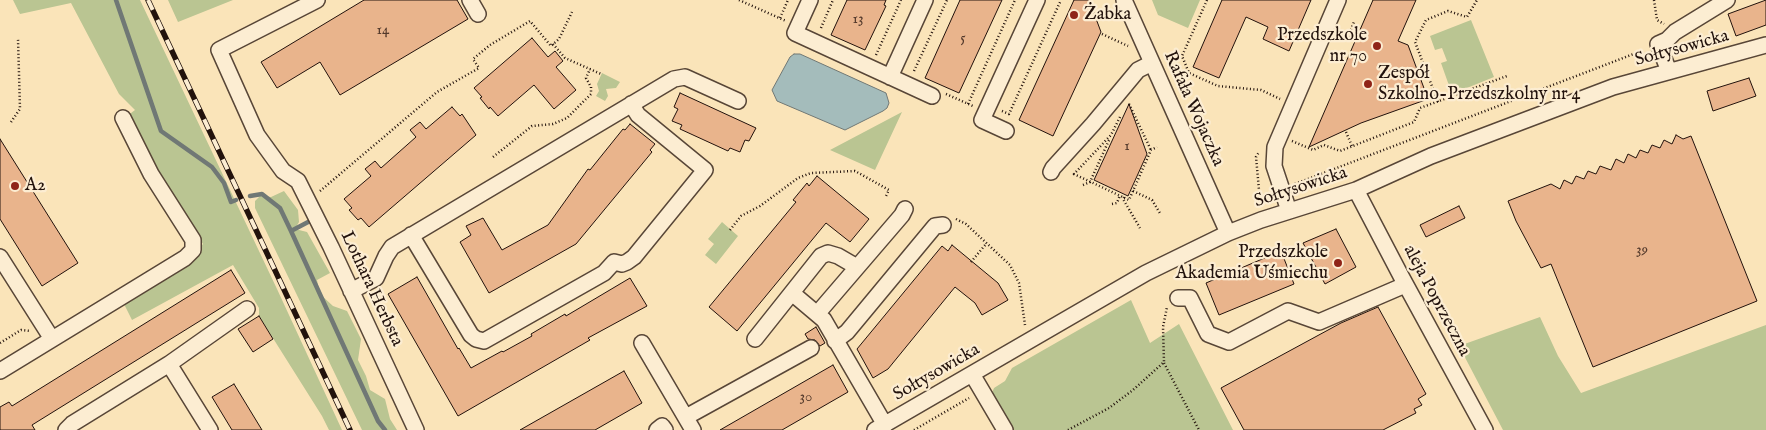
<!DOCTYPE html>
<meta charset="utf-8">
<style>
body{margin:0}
canvas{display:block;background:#fae4b9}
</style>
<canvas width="1766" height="430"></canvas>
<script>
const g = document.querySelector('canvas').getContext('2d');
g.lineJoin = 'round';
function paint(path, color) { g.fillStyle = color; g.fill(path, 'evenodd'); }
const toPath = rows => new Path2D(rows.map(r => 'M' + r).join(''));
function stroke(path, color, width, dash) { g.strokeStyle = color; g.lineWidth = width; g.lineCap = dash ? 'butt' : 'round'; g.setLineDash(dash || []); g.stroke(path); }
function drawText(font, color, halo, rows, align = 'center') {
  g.font = font + ' "IM FELL English",serif'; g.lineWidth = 4.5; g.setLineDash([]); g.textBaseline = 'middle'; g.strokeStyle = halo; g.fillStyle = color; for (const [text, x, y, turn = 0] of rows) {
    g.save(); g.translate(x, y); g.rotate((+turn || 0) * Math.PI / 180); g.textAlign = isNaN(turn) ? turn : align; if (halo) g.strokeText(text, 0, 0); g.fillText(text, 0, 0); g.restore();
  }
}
paint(toPath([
 [13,0,140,0,277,289,342,430,329,430,322,416,259,316,259,308,233,265,132,320,123,302,177,270,203,244,166,188,127,116,135,110,119,94,71,3,20,14],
 [168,0,233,0,178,22],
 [1152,0,1200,0,1188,28,1158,15],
 [1471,20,1494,77,1452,94,1441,63,1447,61,1442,48,1435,50,1430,36],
 [602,73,620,82,616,88,606,89,608,96,605,101,596,96,599,91,597,84],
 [902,112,875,170,830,150],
 [284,191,298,210,299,222,295,229,307,232,330,273,317,280,320,294,333,306,347,311,361,339,358,360,366,376,370,390,385,399,390,419,397,430,362,430,255,208,255,201,260,196,271,197],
 [722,222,738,236,716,264,705,255,714,244,708,239],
 [1131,300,1150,343,1179,324,1233,430,1012,430,992,393,994,388,1005,381,1012,368],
 [1540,317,1558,356,1581,393,1766,325,1766,430,1503,430,1459,346]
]), '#bac592');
const water = toPath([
 [794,54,800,54,886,93,889,103,887,108,883,111,845,130,777,101,772,90,790,57,794,54]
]);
paint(water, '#a4bcbb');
stroke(water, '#707875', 1);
stroke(toPath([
 [116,0,161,131,212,167,224,183,231,202,236,200],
 [250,196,262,194,280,208,291,231,310,221],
 [291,231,378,421,385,430]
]), '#707875', 4.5);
const building = toPath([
 [364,0,457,0,468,19,340,95,320,62,277,88,261,62,364,0],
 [847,0,886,0,884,5,886,6,865,50,831,35,847,0],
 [960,0,1002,0,959,93,925,78,960,0],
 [1074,0,1089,0,1101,32,1053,136,1019,120,1074,0],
 [1222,0,1311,0,1289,51,1263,39,1268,27,1246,17,1219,78,1193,67,1222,0],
 [1373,0,1416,0,1398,41,1408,45,1428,99,1361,123,1309,147,1373,0],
 [1766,0,1766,25,1736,36,1728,14,1766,0],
 [532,38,548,57,555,51,563,61,556,67,576,90,554,109,534,85,498,116,490,107,489,109,480,98,482,97,474,88,532,38],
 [1749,78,1756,96,1713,111,1707,91,1749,78],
 [680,93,756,128,749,141,745,140,740,152,730,148,728,151,680,129,682,125,672,121,678,109,674,107,680,93],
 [1129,104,1147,154,1128,196,1094,180,1129,104],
 [452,107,460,116,462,114,476,135,369,227,361,218,358,220,349,210,352,208,344,199,371,176,365,169,375,161,381,168,416,137,410,130,420,122,426,129,452,107],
 [630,124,655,144,650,150,652,152,576,244,489,293,460,242,471,235,466,226,483,218,502,250,548,225,588,169,590,170,623,129,625,130,630,124],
 [1676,135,1683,139,1691,136,1757,301,1593,367,1551,264,1541,268,1516,221,1508,201,1551,184,1560,189,1564,180,1572,184,1576,176,1584,179,1588,171,1596,174,1600,166,1611,170,1616,159,1624,163,1628,154,1636,158,1640,150,1648,153,1652,145,1660,148,1664,140,1672,144,1676,135],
 [0,139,78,263,42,286,0,219,0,139],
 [817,176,869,219,850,242,826,223,737,331,709,307,796,202,793,200,807,183,809,186,817,176],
 [1459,206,1465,218,1426,237,1420,225,1459,206],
 [1336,229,1356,267,1325,284,1303,243,1336,229],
 [952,245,998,283,1008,300,982,315,975,303,955,287,888,369,873,378,857,349,942,246,948,251,952,245],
 [1281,251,1294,284,1219,315,1206,283,1281,251],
 [231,270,245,293,32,425,35,430,0,430,0,407,9,402,12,406,231,270],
 [417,277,458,349,459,348,471,368,502,351,503,352,532,336,531,334,565,314,566,316,630,278,647,306,588,338,590,340,458,416,388,294,417,277],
 [1378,307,1426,394,1418,399,1422,405,1414,409,1416,413,1383,430,1244,430,1221,388,1341,323,1378,307],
 [259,316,273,339,253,352,238,329,259,316],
 [816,327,825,343,820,346,815,340,808,339,805,334,816,327],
 [833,365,848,392,782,430,720,430,833,365],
 [624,371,642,403,595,430,520,430,624,371],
 [234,384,262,430,232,430,212,397,234,384]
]);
paint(building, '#e9b48c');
stroke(building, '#22120c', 1);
const minor = toPath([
 [317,0,219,50,257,135,283,171,298,181,331,247,416,430],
 [470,0,478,14],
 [810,0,795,33,932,96],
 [1124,0,1228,233],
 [1669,71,1658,44,1667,40,1675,32,1727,0],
 [890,77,925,0],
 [1006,131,982,120,1037,0],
 [1051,172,1053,168,1093,124,1138,70,1152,63],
 [1356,190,1401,276,1485,430],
 [1289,211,1274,166,1275,147,1338,0],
 [411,235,471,335,476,339,484,341,604,273,614,262,622,264,627,262,634,257,705,170,638,115,631,104],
 [0,257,52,339],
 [351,291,376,278,386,256,392,247,674,79,685,77,738,101],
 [792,293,824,320,885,425],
 [1178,298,1190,298,1208,334,1229,342,1288,311,1319,322,1405,285],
 [817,314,902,215,905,209],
 [755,339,821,256,828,253,838,256,857,267],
 [835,341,847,332,935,226,943,225],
 [642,343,693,430],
 [169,364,210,430],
 [0,371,185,258,193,250,193,240,151,174,123,118],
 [972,374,1005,430],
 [686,417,811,348],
 [66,430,72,424,169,364,247,309],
 [657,430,662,426,665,430],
 [875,430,1146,273,1228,233,1261,220,1356,190,1431,156,1613,87,1766,45]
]);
stroke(minor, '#584637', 18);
stroke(toPath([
 [739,0,786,21],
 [1207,0,1182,56,1189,73,1218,86,1261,90,1280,99],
 [1654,0,1657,20,1664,24],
 [780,18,788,0],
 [821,28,833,0],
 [1339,33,1348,37,1354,22],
 [1102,34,1128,46],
 [553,44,565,58,601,74],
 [876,55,901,0],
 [914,71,947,0],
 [946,94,973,106],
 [1438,102,1415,42,1426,20,1448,11,1467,17,1477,0],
 [968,104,1015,0],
 [1129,104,1151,150],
 [1002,111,1009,114,1061,0],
 [1120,117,1111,135,1074,174,1129,200,1151,150,1157,147],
 [11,122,20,109,18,39],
 [1346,132,1352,146],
 [1292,141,1313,150,1324,145,1340,151,1414,122,1420,108,1507,76],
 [493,157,532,126,553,124,567,118,591,94,591,87,586,78,590,69],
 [1295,184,1644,50],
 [1083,185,1090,182,1110,138],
 [320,191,437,92,479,68,473,59,490,45,530,21,551,46,559,39,572,12],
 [1133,191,1152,200,1161,215],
 [1124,197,1123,199,1140,228],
 [1112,204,1117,203,1120,195],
 [1257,206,1259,190,1256,157,1259,152],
 [956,219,966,224,1010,265,1019,283,1025,325],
 [730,230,741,216,760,206,798,178,811,173,855,171,889,190,885,198],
 [971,262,986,244],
 [0,343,21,330,30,331],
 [1164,363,1199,430],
 [914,430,969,398],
 [1068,430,1109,408,1133,390,1164,362,1163,327,1167,307]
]), '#22120c', 2.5, [1, 2.5]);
stroke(minor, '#fcedd2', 15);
const rail = toPath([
 [148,0,350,430]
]);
stroke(rail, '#22120c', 5.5);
stroke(rail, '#fcedd2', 4, [11]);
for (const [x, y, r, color] of [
 [1074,15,5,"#8f2418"],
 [1377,46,5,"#8f2418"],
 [1368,84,5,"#8f2418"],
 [15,186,5,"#8f2418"],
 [1338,263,5,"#8f2418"]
]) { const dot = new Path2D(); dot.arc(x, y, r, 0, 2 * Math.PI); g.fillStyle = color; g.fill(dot); stroke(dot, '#fcedd2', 2); }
drawText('15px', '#543a2c', null, [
 ["13",858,20],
 ["14",383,31],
 ["5",963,39],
 ["1",1127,147],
 ["39",1642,251],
 ["30",806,398]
]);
drawText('18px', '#22120c', '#fcedd2', [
 ["Żabka",1084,15],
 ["Przedszkole",1367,36,"right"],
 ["nr 70",1367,57,"right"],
 ["Zespół",1378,74],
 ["Szkolno-Przedszkolny nr 4",1378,95],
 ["A2",25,186],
 ["Przedszkole",1328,253,"right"],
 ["Akademia Uśmiechu",1328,274,"right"]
], 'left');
drawText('18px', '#22120c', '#fcedd2', [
 ["Sołtysowicka",1682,49,-15],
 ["Rafała Wojaczka",1193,109,66],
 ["Sołtysowicka",1301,188,-18],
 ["Lothara Herbsta",371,289,65],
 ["aleja Poprzeczna",1436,301,62],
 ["Sołtysowicka",937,373,-30]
]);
</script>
